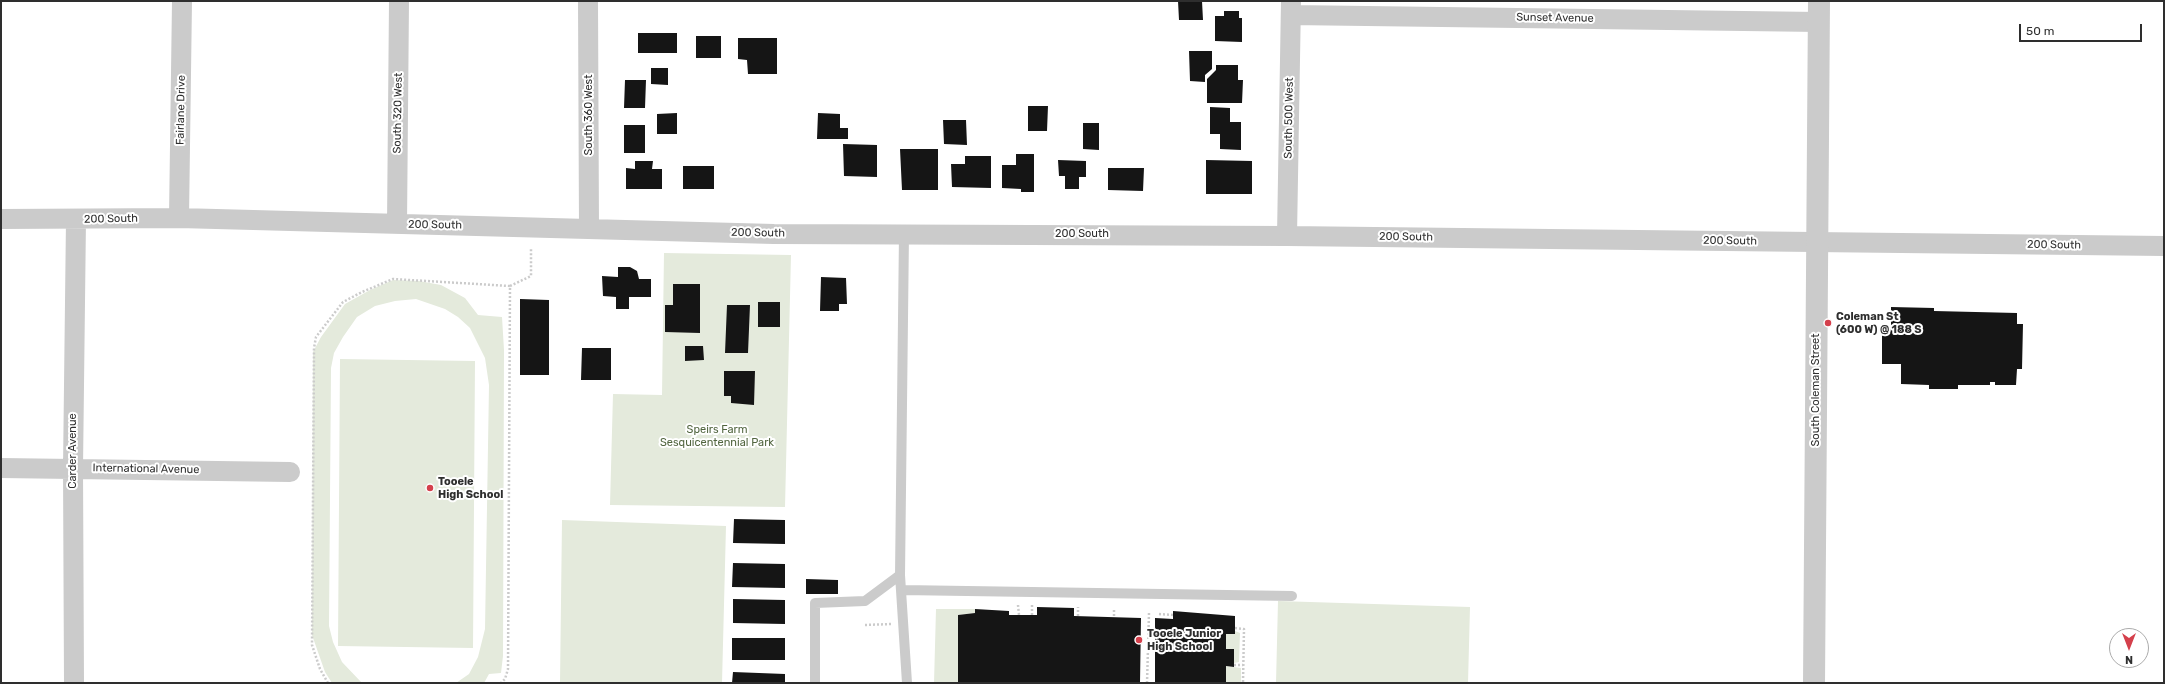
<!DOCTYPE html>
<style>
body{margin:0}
#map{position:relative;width:2165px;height:684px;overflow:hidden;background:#fff;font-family:Rubik,sans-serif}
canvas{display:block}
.frame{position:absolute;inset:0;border:2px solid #2e2e2e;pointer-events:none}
.north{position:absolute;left:2109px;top:628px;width:40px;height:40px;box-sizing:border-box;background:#fff;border:1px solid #ababab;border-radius:50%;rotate:180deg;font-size:11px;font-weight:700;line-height:16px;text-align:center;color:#2e2e2e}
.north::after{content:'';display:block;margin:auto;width:14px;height:18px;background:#d4404c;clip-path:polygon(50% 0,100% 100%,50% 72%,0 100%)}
.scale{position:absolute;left:2019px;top:24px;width:123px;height:18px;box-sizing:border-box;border:2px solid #2e2e2e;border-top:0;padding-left:5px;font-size:12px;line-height:14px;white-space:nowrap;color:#2e2e2e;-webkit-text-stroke:3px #fff;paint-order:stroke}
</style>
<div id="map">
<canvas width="2165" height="684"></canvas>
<div class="frame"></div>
<div class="north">N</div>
<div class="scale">50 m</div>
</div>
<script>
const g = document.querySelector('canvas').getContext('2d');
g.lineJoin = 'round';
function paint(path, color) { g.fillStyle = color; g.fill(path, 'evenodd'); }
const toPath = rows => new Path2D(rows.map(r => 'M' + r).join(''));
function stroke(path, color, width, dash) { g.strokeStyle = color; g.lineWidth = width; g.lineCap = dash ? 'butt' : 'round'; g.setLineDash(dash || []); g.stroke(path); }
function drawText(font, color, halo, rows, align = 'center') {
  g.font = font + ' Rubik,sans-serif'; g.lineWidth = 4; g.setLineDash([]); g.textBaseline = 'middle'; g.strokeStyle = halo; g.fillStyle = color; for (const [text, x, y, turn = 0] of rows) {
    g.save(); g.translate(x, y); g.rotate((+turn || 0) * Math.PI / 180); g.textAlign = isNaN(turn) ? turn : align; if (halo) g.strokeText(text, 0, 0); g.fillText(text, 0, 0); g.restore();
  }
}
paint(toPath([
 [664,253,791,255,785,507,610,505,613,394,662,395],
 [393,280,419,281,441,285,465,298,478,315,502,317,504,350,503,656,501,673,489,674,484,683,456,683,469,674,478,657,485,629,489,385,485,358,470,328,458,317,445,309,416,299,395,301,375,306,357,317,343,337,334,353,331,368,329,626,333,642,342,662,362,683,332,683,325,672,312,635,313,352,321,337,345,304,370,290],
 [340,359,475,361,473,648,338,646],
 [562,520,726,526,722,683,560,683],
 [1278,601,1470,607,1468,683,1276,683],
 [936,609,975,609,975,613,958,615,958,683,934,683],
 [1235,631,1240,633,1239,662,1234,663,1234,649,1226,649,1226,634,1234,634],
 [1226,666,1241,668,1241,683,1226,683]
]), '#e4eadc');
paint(toPath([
 [1178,1,1202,1,1203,20,1179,20],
 [1224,11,1239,11,1239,18,1242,18,1242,42,1215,41,1215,16,1224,16],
 [638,33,677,33,677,53,638,53],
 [696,36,721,36,721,58,696,58],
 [738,38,777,38,777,74,748,74,747,60,738,59],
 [1189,51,1212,51,1212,69,1205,75,1205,82,1190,81],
 [1216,65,1238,65,1238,80,1243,80,1242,103,1207,103,1207,79,1216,70],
 [651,68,668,68,668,85,651,84],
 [625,80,646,80,645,108,624,108],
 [1028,106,1048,106,1047,131,1028,131],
 [1210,107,1230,108,1230,122,1241,122,1241,150,1220,149,1220,134,1210,134],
 [677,113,677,134,657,134,657,114],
 [818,113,840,114,840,128,848,128,848,139,817,139],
 [943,120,966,120,967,145,944,144],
 [1083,123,1099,123,1099,150,1083,149],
 [624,125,645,125,645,153,624,153],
 [843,144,877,145,877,177,844,176],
 [900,149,938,149,938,190,902,190],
 [1016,154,1034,154,1034,192,1021,192,1021,189,1002,188,1002,165,1016,165],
 [965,156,991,156,991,188,952,187,951,164,965,164],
 [1058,160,1086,161,1086,177,1079,177,1079,189,1065,189,1065,176,1059,176],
 [1206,160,1252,161,1252,194,1206,194],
 [635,161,653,161,652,169,662,169,662,189,626,189,626,168,635,169],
 [683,166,714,166,714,189,683,189],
 [1108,168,1144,168,1143,191,1108,190],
 [618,267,630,267,637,271,639,279,651,279,651,297,629,297,629,309,616,309,616,297,603,296,602,276,618,277],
 [821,277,846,278,847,304,839,304,839,311,820,311],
 [673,284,700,284,700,333,665,332,665,305,673,305],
 [520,299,549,300,549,375,520,375],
 [758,302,780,302,780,327,758,327],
 [727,305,750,305,748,353,725,353],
 [1891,307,1934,308,1934,311,2017,313,2017,324,2023,324,2022,369,2017,369,2016,385,1995,385,1995,382,1990,382,1990,385,1958,385,1958,389,1929,389,1929,385,1901,384,1901,364,1882,364,1882,328,1891,328],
 [685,346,703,346,704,360,685,361],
 [582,348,611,348,611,380,581,380],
 [724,371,755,371,754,405,731,403,731,396,724,396],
 [734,519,785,520,785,544,733,543],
 [733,563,785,564,785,588,732,587],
 [806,579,838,580,838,594,806,594],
 [733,599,785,600,785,624,733,623],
 [1037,607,1074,608,1074,616,1141,618,1140,683,958,683,958,615,975,613,975,609,1009,611,1009,615,1037,615],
 [1173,611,1235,616,1235,634,1226,634,1226,649,1234,649,1234,667,1226,666,1226,683,1155,683,1155,618,1173,619],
 [732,638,785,638,785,660,732,660],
 [733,672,785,674,785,683,732,683]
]), '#151515');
stroke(toPath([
 [510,286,531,276,531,249],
 [1018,605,1019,615],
 [1032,605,1032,615],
 [1114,610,1114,617],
 [1159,614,1173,615],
 [1078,616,1078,607],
 [865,625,891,624],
 [1235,628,1244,629,1243,683],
 [1234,665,1243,665],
 [328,683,320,669,312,645,314,348,316,337,343,302,362,292,393,279,510,286,508,669,505,679,501,683],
 [1147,683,1149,613]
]), '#cbcbcb', 2.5, [2, 2]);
stroke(toPath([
 [904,233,900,575,907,683],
 [902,590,1292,596],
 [815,683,815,603,865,601,900,575]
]), '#cbcbcb', 10);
stroke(toPath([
 [588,1,589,229],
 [1291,15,1819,22],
 [179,218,182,1],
 [1,219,179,218,774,234,1287,236,2164,246],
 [397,224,399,1],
 [1287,236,1291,1],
 [1,468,290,472],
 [74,683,73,468,76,219]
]), '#cbcbcb', 20);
stroke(toPath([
 [1814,683,1819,1]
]), '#cbcbcb', 22);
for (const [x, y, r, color] of [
 [1828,323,4,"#d4404c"],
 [430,488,4,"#d4404c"],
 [1139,640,4,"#d4404c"]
]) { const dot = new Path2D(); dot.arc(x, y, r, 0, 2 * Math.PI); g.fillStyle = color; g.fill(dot); stroke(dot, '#fff', 1.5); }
drawText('11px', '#2e2e2e', '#fff', [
 ["Sunset Avenue",1555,18,1],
 ["Fairlane Drive",181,110,-89],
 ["South 320 West",398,113,-89],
 ["South 360 West",589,115,-90],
 ["South 500 West",1289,118,-89],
 ["200 South",111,219,-1],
 ["200 South",435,225,1],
 ["200 South",758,233,1],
 ["200 South",1082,234],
 ["200 South",1406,237,1],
 ["200 South",1730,241,1],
 ["200 South",2054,245,1],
 ["South Coleman Street",1816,390,-90],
 ["Carder Avenue",73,451,-90],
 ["International Avenue",146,469,1]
]);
drawText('bold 11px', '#2e2e2e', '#fff', [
 ["Coleman St",1836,317],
 ["(600 W) @ 188 S",1836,330],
 ["Tooele",438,482],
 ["High School",438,495],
 ["Tooele Junior",1147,634],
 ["High School",1147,647]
], 'left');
drawText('11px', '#51653f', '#fff', [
 ["Speirs Farm",717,430],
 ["Sesquicentennial Park",717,443]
]);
</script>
